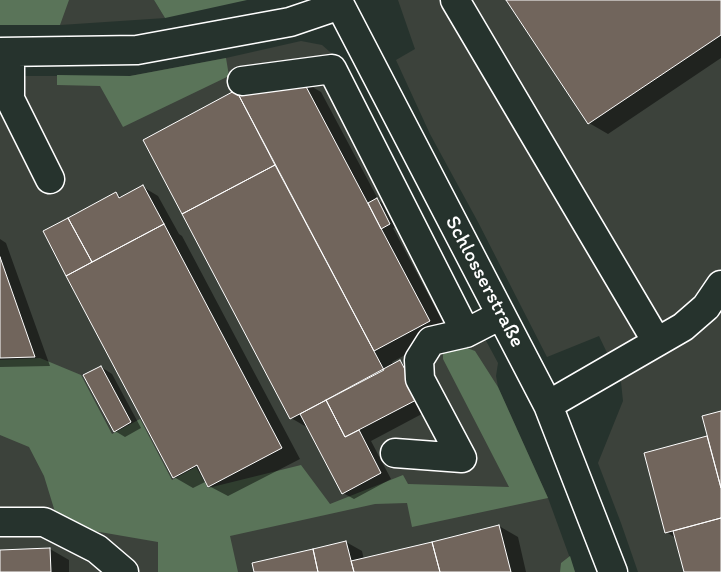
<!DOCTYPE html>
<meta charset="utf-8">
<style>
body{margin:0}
canvas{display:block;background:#26332d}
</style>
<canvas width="721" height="572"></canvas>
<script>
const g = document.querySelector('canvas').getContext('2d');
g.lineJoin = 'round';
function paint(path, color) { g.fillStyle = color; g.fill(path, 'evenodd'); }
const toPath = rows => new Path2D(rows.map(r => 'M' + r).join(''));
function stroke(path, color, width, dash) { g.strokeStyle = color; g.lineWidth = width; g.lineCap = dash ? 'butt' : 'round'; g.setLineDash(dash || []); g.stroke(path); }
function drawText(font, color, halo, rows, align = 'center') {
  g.font = font + ' Itim,sans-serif'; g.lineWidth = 4; g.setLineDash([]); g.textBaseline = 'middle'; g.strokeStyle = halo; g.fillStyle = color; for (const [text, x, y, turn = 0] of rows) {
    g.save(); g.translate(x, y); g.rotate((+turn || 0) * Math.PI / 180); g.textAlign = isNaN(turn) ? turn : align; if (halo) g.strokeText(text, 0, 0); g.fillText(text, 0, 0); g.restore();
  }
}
paint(toPath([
 [0,0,154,0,165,18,60,25,0,25],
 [398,0,721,0,721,572,638,572,621,523,598,463,623,401,621,382,599,336,547,357,478,222,430,134,396,60,415,49],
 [301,41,322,45,338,59,413,205,498,363,496,376,498,387,548,498,575,572,0,572,0,76,130,76,226,58]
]), '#3c423b');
paint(toPath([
 [0,0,69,0,60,25,0,25],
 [154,0,247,0,165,18],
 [226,58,229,76,123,127,100,86,57,85,57,75,130,76],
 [454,343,475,351,498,387,548,498,412,527,407,503,375,504,230,536,238,572,158,572,158,542,59,525,44,476,29,447,0,435,0,360,40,358,81,375,112,434,140,419,172,480,196,467,208,488,301,465,330,504,403,475,408,484,509,487,443,359,443,352,446,346],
 [570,556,575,572,560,572,561,563]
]), '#5a7459');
paint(toPath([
 [508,0,721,0,721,58,608,134,589,123],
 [302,81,321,92,379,201,382,203,395,227,393,228,448,332,392,362,394,365,400,362,416,371,435,407,371,441,391,479,354,499,343,493,310,429,291,418,237,92],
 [336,416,349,442,347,444],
 [143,187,158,196,179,234,182,236,300,459,228,496,209,486,207,481,193,488,174,477,44,232,116,194,122,197],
 [0,239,6,243,50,366,0,367],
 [101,367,112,374,141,428,125,437,115,431],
 [721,412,721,572,685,572,676,538,666,532,645,454,709,437],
 [499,526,518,537,526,572,255,572,346,542,362,551,364,560],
 [50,549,69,560,69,572,0,572,0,551]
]), '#0007');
const building = toPath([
 [506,0,721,0,721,35,588,124,506,0],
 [302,79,430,321,374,351,236,90,302,79],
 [236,90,275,165,182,214,143,140,236,90],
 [275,165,384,370,290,419,182,214,275,165],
 [143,185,164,224,92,262,68,218,116,192,119,198,143,185],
 [377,198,390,224,381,229,368,203,377,198],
 [68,218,92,262,66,276,43,231,68,218],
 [164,224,282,448,208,487,197,465,173,478,66,276,164,224],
 [0,257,35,357,0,358,0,257],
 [400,360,420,398,345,437,326,400,400,360],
 [101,366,131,422,114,432,83,375,101,366],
 [326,400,345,437,359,430,381,473,342,494,300,414,326,400],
 [721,411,721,488,702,416,721,411],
 [707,436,721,488,721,518,665,533,644,453,707,436],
 [721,518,721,572,684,572,673,531,721,518],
 [499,525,511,572,440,572,432,542,499,525],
 [346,541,354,572,318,572,313,549,346,541],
 [432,542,440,572,354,572,351,561,432,542],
 [50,548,51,572,0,572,0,550,50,548],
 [313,549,318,572,254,572,252,563,313,549]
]);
paint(building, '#71655c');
stroke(building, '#fff', 1);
const minor = toPath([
 [339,0,340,5,548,405,613,572],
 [455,0,657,342],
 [0,52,137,50,290,22,340,5],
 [10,52,10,99,50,179],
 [242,81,332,69,466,333],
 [548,405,683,327,706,307,721,285],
 [395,453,462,458,420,379,419,360,431,341,466,333,501,315],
 [0,522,44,522,97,549,124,572]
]);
stroke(minor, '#fff', 31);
stroke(minor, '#26332d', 28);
drawText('21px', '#fff', '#26332d', [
 ["Schlosserstraße",484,282,62]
]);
</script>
